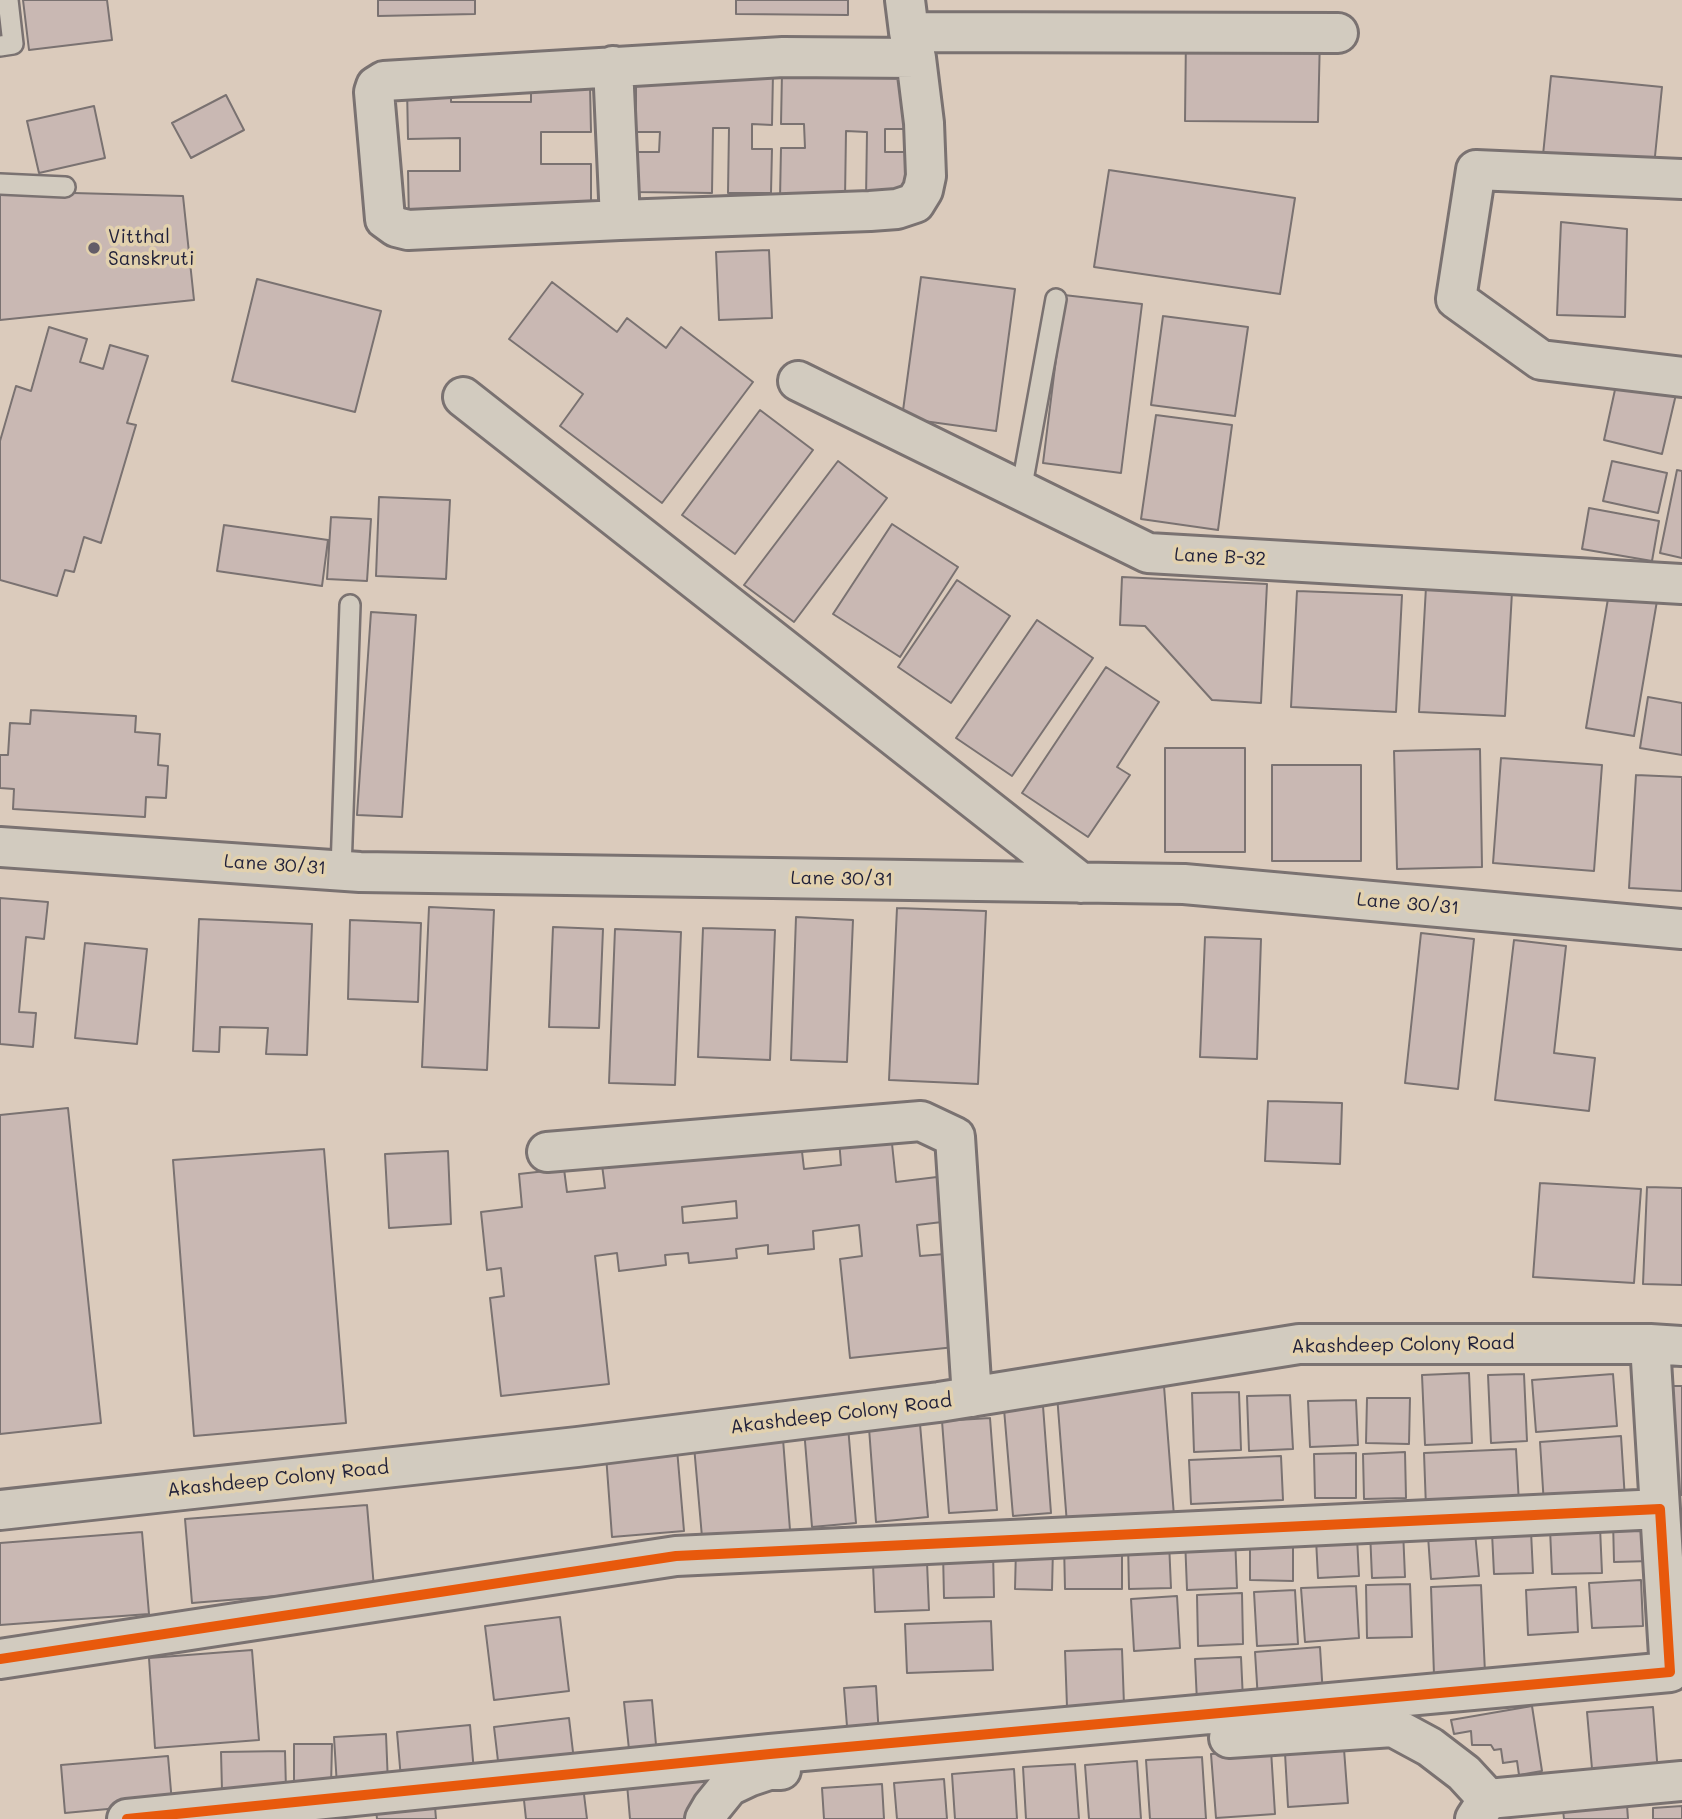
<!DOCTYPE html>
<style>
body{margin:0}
canvas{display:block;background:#dbcbbc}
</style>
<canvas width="1682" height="1819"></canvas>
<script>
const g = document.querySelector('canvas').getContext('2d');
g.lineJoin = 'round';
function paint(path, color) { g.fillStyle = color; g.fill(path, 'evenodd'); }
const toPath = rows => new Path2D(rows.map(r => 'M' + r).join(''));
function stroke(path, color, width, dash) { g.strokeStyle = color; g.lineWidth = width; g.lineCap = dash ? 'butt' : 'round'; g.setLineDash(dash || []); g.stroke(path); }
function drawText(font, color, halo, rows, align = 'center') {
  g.font = font + ' Mali,sans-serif'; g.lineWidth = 7; g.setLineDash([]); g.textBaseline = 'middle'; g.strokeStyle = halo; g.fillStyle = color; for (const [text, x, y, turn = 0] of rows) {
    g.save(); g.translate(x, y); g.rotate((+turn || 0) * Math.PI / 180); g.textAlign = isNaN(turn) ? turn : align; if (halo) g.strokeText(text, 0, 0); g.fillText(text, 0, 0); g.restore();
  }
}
const building = toPath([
 [23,0,107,0,112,40,29,50,23,0],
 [378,0,475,0,475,14,378,16,378,0],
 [736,0,848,0,848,15,736,14,736,0],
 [1186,35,1320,36,1318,122,1185,121,1186,35],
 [636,72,773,73,772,125,752,124,752,149,772,149,771,193,728,193,729,128,713,128,712,193,635,192,635,152,659,152,660,132,636,132,636,72],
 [782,72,908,74,908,129,885,129,885,152,908,152,907,200,866,199,867,132,846,131,845,199,780,199,781,148,805,148,804,124,781,124,782,72],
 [1551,76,1662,87,1654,166,1543,155,1551,76],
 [590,85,591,132,541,132,541,164,591,164,591,207,409,223,408,171,460,171,460,138,408,139,407,87,451,86,451,102,531,102,531,86,590,85],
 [226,95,244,130,191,158,172,123,226,95],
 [94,106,105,158,39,173,27,121,94,106],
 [1109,170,1295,198,1280,294,1094,267,1109,170],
 [0,191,183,196,194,300,0,320,0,191],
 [1561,222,1627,229,1625,317,1557,315,1561,222],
 [769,250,772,318,719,320,716,252,769,250],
 [921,277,1015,289,996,431,902,418,921,277],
 [257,279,381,311,355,412,232,381,257,279],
 [552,282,617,332,627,318,666,348,681,327,753,382,662,503,560,426,583,394,509,339,552,282],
 [1064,295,1142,304,1121,473,1043,463,1064,295],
 [1163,316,1248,327,1235,416,1151,405,1163,316],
 [49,327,87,339,80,362,103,369,110,345,148,356,127,423,136,425,101,543,84,537,74,572,65,570,57,596,0,580,0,441,16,386,31,391,49,327],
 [1618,376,1677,390,1662,454,1604,440,1618,376],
 [760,410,813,450,735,554,682,515,760,410],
 [1156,415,1232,425,1218,530,1141,519,1156,415],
 [838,461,887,498,794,622,744,585,838,461],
 [1612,461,1667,473,1658,513,1603,501,1612,461],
 [1677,470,1682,471,1682,558,1660,553,1677,470],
 [379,497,450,500,446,579,376,576,379,497],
 [1589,508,1659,521,1652,561,1582,549,1589,508],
 [331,517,371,519,367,581,327,579,331,517],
 [892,524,958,567,900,657,833,614,892,524],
 [224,525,328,540,322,586,217,571,224,525],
 [1122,577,1267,584,1261,703,1212,700,1145,626,1120,625,1122,577],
 [957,580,1010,616,951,703,898,667,957,580],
 [1426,587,1512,592,1505,716,1419,712,1426,587],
 [1610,587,1658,595,1634,736,1586,728,1610,587],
 [1297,591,1402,595,1396,712,1291,707,1297,591],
 [371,612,416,615,402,817,357,815,371,612],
 [1037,620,1093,658,1012,776,956,738,1037,620],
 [1106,667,1159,702,1117,767,1130,775,1088,837,1022,793,1106,667],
 [1648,697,1682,703,1682,755,1640,748,1648,697],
 [31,710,136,716,135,732,160,734,158,765,168,766,166,798,146,797,145,817,13,809,14,789,0,788,0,755,8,755,10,723,30,724,31,710],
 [1165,748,1245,748,1245,852,1165,852,1165,748],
 [1480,749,1482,867,1397,869,1394,751,1480,749],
 [1501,758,1602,765,1594,871,1493,863,1501,758],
 [1272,765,1361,765,1361,861,1272,861,1272,765],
 [1636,775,1682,777,1682,891,1629,888,1636,775],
 [0,898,48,902,44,939,26,937,19,1012,36,1013,33,1047,0,1044,0,898],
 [429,907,494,910,487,1070,422,1067,429,907],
 [897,908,986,911,978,1084,889,1080,897,908],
 [796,917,853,920,847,1062,791,1060,796,917],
 [199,919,312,924,307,1055,266,1054,268,1028,220,1027,219,1052,193,1051,199,919],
 [350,920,421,923,418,1002,348,999,350,920],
 [553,927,603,929,599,1028,549,1027,553,927],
 [703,928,775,930,770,1060,698,1057,703,928],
 [615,929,681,932,675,1085,609,1083,615,929],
 [1421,933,1474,939,1458,1089,1405,1083,1421,933],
 [1205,937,1261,939,1257,1059,1200,1057,1205,937],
 [1514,940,1566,946,1554,1053,1595,1058,1589,1111,1495,1100,1514,940],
 [85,943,147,949,137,1044,75,1038,85,943],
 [1268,1101,1342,1103,1340,1164,1265,1161,1268,1101],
 [68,1108,101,1423,0,1434,0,1115,68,1108],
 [891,1134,896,1182,937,1177,942,1222,917,1225,920,1256,945,1254,955,1347,850,1358,840,1259,862,1256,859,1225,813,1231,814,1249,768,1254,768,1245,736,1249,737,1258,689,1263,688,1253,665,1255,666,1265,619,1271,617,1253,595,1256,609,1384,501,1396,490,1298,504,1296,501,1268,487,1270,481,1212,522,1207,519,1174,564,1169,567,1192,605,1188,602,1165,801,1143,804,1169,841,1165,839,1139,891,1134],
 [736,1201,737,1218,683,1223,682,1207,736,1201],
 [324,1149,346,1423,194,1436,173,1160,324,1149],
 [448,1151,451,1224,389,1228,385,1154,448,1151],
 [1540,1183,1641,1189,1634,1283,1533,1277,1540,1183],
 [1647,1187,1682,1188,1682,1285,1643,1284,1647,1187],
 [1469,1373,1472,1443,1425,1445,1422,1375,1469,1373],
 [1524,1374,1527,1441,1491,1443,1488,1375,1524,1374],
 [1613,1374,1617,1426,1536,1432,1532,1380,1613,1374],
 [1164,1386,1174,1516,1067,1524,1057,1395,1164,1386],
 [1662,1386,1682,1386,1682,1495,1662,1495,1662,1386],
 [1239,1392,1241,1450,1194,1452,1192,1393,1239,1392],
 [1290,1395,1293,1449,1249,1451,1247,1396,1290,1395],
 [1367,1398,1410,1398,1409,1444,1366,1443,1367,1398],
 [1356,1400,1358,1445,1310,1447,1308,1401,1356,1400],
 [1043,1406,1051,1513,1013,1516,1004,1409,1043,1406],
 [990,1418,997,1510,949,1513,942,1421,990,1418],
 [920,1424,928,1517,876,1522,869,1428,920,1424],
 [848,1426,856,1523,812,1527,804,1429,848,1426],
 [1621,1436,1625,1500,1544,1505,1540,1442,1621,1436],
 [783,1439,790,1530,702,1537,694,1446,783,1439],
 [677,1449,684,1531,612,1537,606,1455,677,1449],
 [1516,1449,1519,1504,1426,1508,1424,1453,1516,1449],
 [1405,1452,1406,1498,1364,1499,1363,1454,1405,1452],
 [1356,1453,1356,1498,1315,1498,1314,1454,1356,1453],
 [1281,1456,1283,1500,1191,1504,1189,1460,1281,1456],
 [367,1505,374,1588,192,1603,185,1519,367,1505],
 [1651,1519,1651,1561,1614,1562,1613,1520,1651,1519],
 [1600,1527,1602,1573,1552,1574,1550,1529,1600,1527],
 [1403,1530,1405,1577,1372,1578,1370,1531,1403,1530],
 [1531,1531,1533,1573,1494,1574,1492,1533,1531,1531],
 [142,1532,149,1614,0,1625,0,1543,142,1532],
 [1250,1532,1293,1532,1293,1581,1250,1580,1250,1532],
 [1475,1532,1479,1576,1431,1579,1428,1536,1475,1532],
 [1235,1536,1237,1588,1187,1590,1185,1538,1235,1536],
 [1357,1537,1359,1576,1318,1578,1316,1539,1357,1537],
 [1169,1542,1171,1588,1129,1589,1128,1543,1169,1542],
 [1122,1543,1122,1589,1065,1589,1064,1544,1122,1543],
 [1016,1548,1053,1548,1052,1590,1015,1589,1016,1548],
 [993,1551,994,1597,944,1598,943,1552,993,1551],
 [927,1562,929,1610,875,1612,873,1564,927,1562],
 [1641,1580,1643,1626,1592,1628,1589,1583,1641,1580],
 [1410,1584,1412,1637,1367,1638,1366,1585,1410,1584],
 [1481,1585,1485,1673,1434,1675,1431,1587,1481,1585],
 [1356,1586,1359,1638,1305,1642,1301,1588,1356,1586],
 [1576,1587,1578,1632,1528,1635,1526,1590,1576,1587],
 [1295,1590,1298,1644,1257,1646,1254,1592,1295,1590],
 [1242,1593,1243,1644,1198,1646,1197,1595,1242,1593],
 [1177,1596,1180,1648,1134,1651,1131,1599,1177,1596],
 [560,1617,569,1691,494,1700,485,1626,560,1617],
 [991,1621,993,1670,907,1673,905,1624,991,1621],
 [1320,1647,1323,1696,1258,1700,1255,1652,1320,1647],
 [1122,1649,1124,1705,1067,1707,1065,1651,1122,1649],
 [252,1650,259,1740,155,1748,149,1658,252,1650],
 [1241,1657,1243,1700,1197,1702,1195,1659,1241,1657],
 [876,1686,879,1737,848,1739,844,1688,876,1686],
 [652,1700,657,1756,630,1759,624,1702,652,1700],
 [1532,1706,1542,1771,1519,1775,1517,1761,1503,1763,1501,1749,1494,1750,1491,1745,1472,1745,1471,1731,1454,1734,1451,1720,1532,1706],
 [1653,1707,1658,1774,1593,1780,1587,1712,1653,1707],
 [569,1718,575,1769,500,1778,494,1727,569,1718],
 [470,1725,474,1772,401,1779,397,1732,470,1725],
 [386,1734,388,1784,337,1786,334,1737,386,1734],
 [294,1744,332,1744,331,1787,294,1786,294,1744],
 [1344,1749,1348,1803,1288,1807,1285,1753,1344,1749],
 [1271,1750,1275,1814,1216,1818,1211,1754,1271,1750],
 [285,1751,286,1790,222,1791,221,1752,285,1751],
 [168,1756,172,1803,65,1813,61,1765,168,1756],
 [1202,1757,1206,1819,1150,1819,1146,1760,1202,1757],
 [1137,1761,1141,1819,1089,1819,1085,1765,1137,1761],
 [1075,1764,1079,1819,1026,1819,1023,1767,1075,1764],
 [1014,1769,1017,1819,955,1819,952,1774,1014,1769],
 [708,1778,710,1791,691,1819,630,1819,627,1784,708,1778],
 [944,1779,947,1819,897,1819,894,1783,944,1779],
 [882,1784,884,1819,824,1819,822,1788,882,1784],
 [583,1786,587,1819,526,1819,523,1791,583,1786],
 [434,1794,436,1819,377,1819,375,1798,434,1794],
 [1627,1805,1628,1819,1564,1819,1563,1810,1627,1805],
 [1682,1806,1682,1819,1653,1819,1653,1808,1682,1806]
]);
paint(building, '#c9b8b3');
stroke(building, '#7a7271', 2);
const lane = toPath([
 [0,46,13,44,8,0],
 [0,184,65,187],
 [1021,491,1056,299],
 [341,870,350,605]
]);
const street = toPath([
 [905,0,909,32,1338,33],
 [909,32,916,58,924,123,926,176,923,190,915,203,897,209,870,211,620,220,408,230,396,227,385,219,374,92,376,86,384,81,783,57,916,58],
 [613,66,620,220],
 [1682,179,1476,170,1456,299,1541,360,1682,377],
 [798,381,1148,553,1682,584],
 [463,397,1081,883],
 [0,847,360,872,1184,884,1682,929],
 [547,1152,921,1121,955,1137,972,1397],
 [1650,1344,1660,1509],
 [0,1510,577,1447,939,1402,1299,1344,1650,1344,1682,1346],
 [0,1659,676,1556,1660,1509,1670,1672,770,1754,127,1819],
 [1229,1738,1393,1727,1430,1747,1464,1773,1488,1799],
 [705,1819,712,1807,729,1786,748,1777,769,1770,781,1770],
 [1475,1819,1488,1799,1682,1781]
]);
stroke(lane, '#7a7271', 24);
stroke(street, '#7a7271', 44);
stroke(lane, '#d2cbbf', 19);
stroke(street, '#d2cbbf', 38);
stroke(toPath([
 [0,1659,676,1556,1660,1509,1670,1672,770,1754,127,1819]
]), '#e8590c', 10);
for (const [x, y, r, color] of [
 [94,248,7,"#635d68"]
]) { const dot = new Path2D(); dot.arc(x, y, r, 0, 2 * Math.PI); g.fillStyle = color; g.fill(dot); stroke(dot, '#e2d1ae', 2.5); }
drawText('19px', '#22223b', '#e2d1ae', [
 ["Vitthal",108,237],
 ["Sanskruti",108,259]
], 'left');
drawText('19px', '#22223b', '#e2d1ae', [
 ["Lane B-32",1220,557,3],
 ["Lane 30/31",275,865,4],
 ["Lane 30/31",842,879,1],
 ["Lane 30/31",1408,904,5],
 ["Akashdeep Colony Road",1403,1345,-1],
 ["Akashdeep Colony Road",841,1414,-7],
 ["Akashdeep Colony Road",278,1479,-6]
]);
</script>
